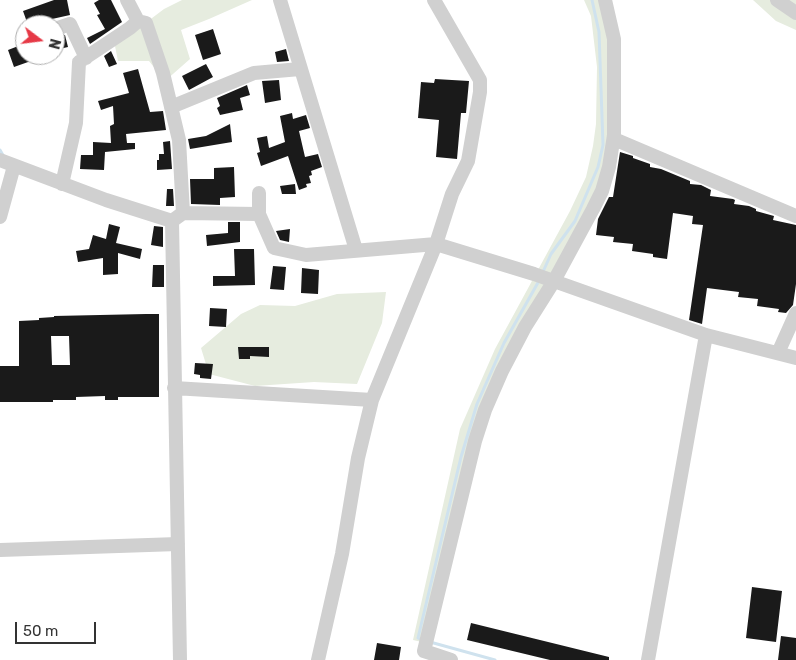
<!DOCTYPE html>
<style>
body{margin:0}
#map{position:relative;width:796px;height:660px;overflow:hidden;background:#fff;font-family:Rubik,sans-serif}
canvas{display:block}
.north{position:absolute;left:15px;top:15px;width:50px;height:50px;box-sizing:border-box;background:#fff;border:1px solid #adadad;border-radius:50%;rotate:105deg;font-size:14px;font-weight:700;line-height:20px;text-align:center;color:#333}
.north::after{content:'';display:block;margin:auto;width:18px;height:22px;background:#e63946;clip-path:polygon(50% 0,100% 100%,50% 72%,0 100%)}
.scale{position:absolute;left:15px;top:622px;width:81px;height:22px;box-sizing:border-box;border:2px solid #333;border-top:0;padding-left:6px;font-size:15px;line-height:18px;white-space:nowrap;color:#333;-webkit-text-stroke:4px #fff;paint-order:stroke}
</style>
<div id="map">
<canvas width="796" height="660"></canvas>
<div class="north">N</div>
<div class="scale">50 m</div>
</div>
<script>
const g = document.querySelector('canvas').getContext('2d');
g.lineJoin = 'round';
function paint(path, color) { g.fillStyle = color; g.fill(path, 'evenodd'); }
const toPath = rows => new Path2D(rows.map(r => 'M' + r).join(''));
function stroke(path, color, width, dash) { g.strokeStyle = color; g.lineWidth = width; g.lineCap = dash ? 'butt' : 'round'; g.setLineDash(dash || []); g.stroke(path); }
paint(toPath([
 [182,0,252,0,209,19,181,30,190,59,165,81,149,61,118,61,115,46,164,9],
 [584,0,605,0,613,34,609,167,485,410,426,643,413,640,460,429,495,349,570,211,586,177,593,146,596,124,597,67,591,16],
 [753,0,796,0,796,30,776,21],
 [386,292,382,323,357,384,314,382,255,386,209,374,201,348,241,314,260,305,295,306,337,294]
]), '#e6ecdf');
stroke(toPath([
 [0,150,4,157],
 [542,274,551,254,575,221,598,167,603,145,599,32,592,0],
 [422,640,418,638,461,457,477,404,504,343,540,279],
 [430,642,495,660]
]), '#cfe2ee', 3);
paint(toPath([
 [54,0,67,0,70,15,43,21,45,25,28,25,23,11],
 [99,0,111,0,122,22,90,44,87,38,105,29,97,15,100,14,94,3],
 [213,29,221,54,203,60,195,35],
 [65,35,68,47,59,49,56,37],
 [21,45,25,55,45,56,14,67,8,50],
 [286,49,289,61,277,62,275,52],
 [111,51,117,64,109,67,104,56],
 [206,64,213,77,189,90,182,76],
 [138,69,150,112,163,111,166,130,126,134,127,143,135,143,135,149,105,152,104,170,80,169,81,155,93,155,93,142,111,143,110,126,114,124,113,106,101,110,98,101,129,93,123,73],
 [435,79,469,81,466,113,461,113,457,159,436,157,439,120,418,118,421,82,434,83],
 [279,80,281,100,265,103,262,81],
 [247,85,250,95,240,98,243,110,220,115,217,108,220,106,217,98],
 [292,113,293,119,306,115,310,128,299,131,305,157,318,154,322,167,311,171,312,175,309,176,311,183,306,184,307,187,299,190,288,156,261,166,257,153,260,152,257,138,267,136,269,148,285,142,280,116],
 [230,124,232,142,190,149,188,139,206,136],
 [170,141,172,169,157,170,157,160,159,160,159,154,164,154,163,142],
 [620,152,633,156,633,158,650,164,650,167,661,169,690,181,690,184,701,185,711,190,710,196,733,199,735,200,734,204,749,206,756,209,756,211,774,216,773,220,796,225,796,284,793,305,786,313,778,312,779,309,757,306,758,299,738,297,739,292,707,288,702,324,689,320,703,225,692,224,693,216,673,213,667,259,653,257,653,254,632,251,633,244,613,242,614,237,596,235,598,219,609,197,613,197],
 [234,167,235,197,220,198,220,205,191,204,190,179,214,179,214,168],
 [295,184,296,194,282,194,280,186],
 [167,189,173,189,174,206,166,206],
 [228,222,240,222,240,242,207,246,206,235,228,233],
 [109,224,120,227,116,243,142,249,140,259,118,253,118,274,103,275,103,258,78,262,76,251,89,249,93,235,106,239],
 [154,226,163,227,163,247,151,245],
 [290,229,289,242,280,240,276,231],
 [234,249,254,249,255,285,213,286,213,276,235,276],
 [153,265,164,265,164,287,152,287],
 [273,266,286,267,284,290,270,289],
 [302,268,319,270,318,294,301,293],
 [210,308,227,309,226,327,209,326],
 [146,314,159,314,159,397,118,397,118,400,105,400,105,396,76,397,76,400,53,400,53,402,0,402,0,366,19,366,19,321,39,320,39,318,54,317,54,316],
 [51,336,69,336,70,365,52,365],
 [238,347,269,347,269,357,250,356,250,359,239,359],
 [195,363,213,364,211,379,200,378,200,375,194,374],
 [752,587,782,591,776,642,746,638],
 [471,623,609,657,609,660,550,660,467,640],
 [781,636,796,638,796,660,778,660],
 [377,643,401,647,399,660,374,660]
]), '#1a1a1a');
stroke(toPath([
 [127,0,138,21,146,23,163,73,179,140,183,213,172,221],
 [280,0,356,250],
 [777,0,796,13],
 [55,29,70,24,86,58],
 [171,107,254,73,300,69],
 [614,139,796,216],
 [0,160,106,200,172,221],
 [62,184,76,123,79,62,130,28,138,21],
 [259,193,259,214,274,248,306,255,436,244,534,274,706,335,796,358],
 [183,213,259,214],
 [0,217,14,166],
 [172,221,180,660],
 [778,353,796,313],
 [174,388,372,400],
 [0,550,178,544],
 [318,660,342,554,358,458,372,400,436,244,452,194,468,161,480,92,480,80,434,0],
 [451,660,424,651,475,441,485,410,502,371,525,327,554,281,593,209,602,191,609,167,614,135,614,39,605,0],
 [648,660,706,335]
]), '#d0d0d0', 14);
</script>
